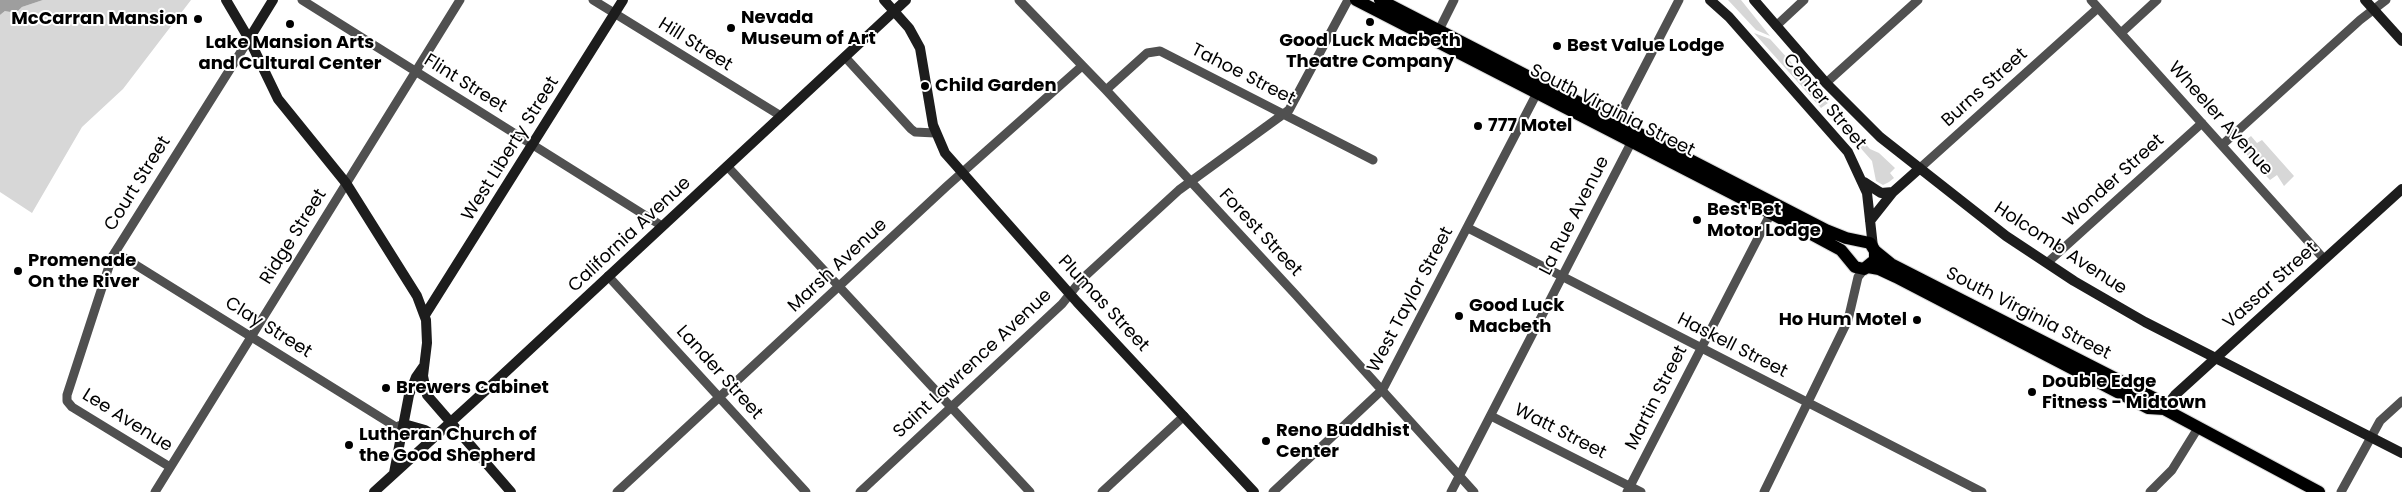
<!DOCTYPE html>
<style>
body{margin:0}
canvas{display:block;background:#fff}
</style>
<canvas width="2402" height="492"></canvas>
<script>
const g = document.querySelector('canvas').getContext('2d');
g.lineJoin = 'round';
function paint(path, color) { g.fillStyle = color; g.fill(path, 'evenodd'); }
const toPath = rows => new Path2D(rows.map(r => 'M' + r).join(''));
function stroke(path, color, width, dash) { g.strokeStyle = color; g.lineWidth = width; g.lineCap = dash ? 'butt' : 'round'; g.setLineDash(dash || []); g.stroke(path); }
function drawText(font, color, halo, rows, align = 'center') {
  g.font = font + ' Poppins,sans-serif'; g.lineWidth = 4; g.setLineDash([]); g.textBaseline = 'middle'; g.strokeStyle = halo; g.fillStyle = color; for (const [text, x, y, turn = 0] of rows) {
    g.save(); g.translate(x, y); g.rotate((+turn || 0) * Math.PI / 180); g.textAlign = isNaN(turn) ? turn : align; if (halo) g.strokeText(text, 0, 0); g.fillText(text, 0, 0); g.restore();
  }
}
paint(toPath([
 [43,0,191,0,123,89,82,127,32,213,0,192,0,15,5,11,18,12,22,7],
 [1728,0,1741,0,1770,36,1756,30],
 [1754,33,1770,39,1828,103,1821,108],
 [1831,106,1870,149,1879,153,1895,168,1890,173,1894,178,1889,182,1883,185,1876,181,1872,161,1827,110],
 [2251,136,2257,143,2262,140,2294,176,2284,186,2277,175,2270,180,2239,146]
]), '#d7d7d7');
paint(toPath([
 [0,0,43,0,22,7,16,13,5,11,0,15]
]), '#9e9e9e');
const primary = toPath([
 [1356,0,1813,235,1841,250,1855,267,1864,269,1875,260,1875,251,1870,243,1846,238,1826,230,1380,0],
 [1875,251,1891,264,2154,398,2164,409,2319,492],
 [1868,267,1879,269,1896,277,2148,408,2164,409]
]);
stroke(primary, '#dbdbdb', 14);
stroke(toPath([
 [302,0,662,226],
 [593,0,781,116],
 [1019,0,1106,90,1295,294,1474,492],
 [2091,0,2324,259],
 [1776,26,1804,0],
 [1439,30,1454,0],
 [2121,33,2157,0],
 [845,57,911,129,915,132,935,133],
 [1826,83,1918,0],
 [1106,90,1147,53,1160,51,1373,160],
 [1616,122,1679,0],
 [2222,145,2360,20,2386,0],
 [727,166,1030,492],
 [1920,168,2098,8],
 [1468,228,1982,492],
 [115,252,396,427,404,424],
 [2047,263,2202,123],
 [608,276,806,492],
 [1491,416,1641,492],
 [170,467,72,407,67,401,67,395,112,257,249,39],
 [155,492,460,0],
 [617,492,947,186,1082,66],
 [860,492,1062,304,1082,279,1179,190,1289,110,1348,0],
 [1102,492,1184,416],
 [1273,492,1383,389,1537,93],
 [1451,492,1632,141],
 [1627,492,1771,213],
 [1764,492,1848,320,1858,277,1865,268],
 [2150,492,2172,470,2198,428],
 [2341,492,2380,421,2402,401]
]), '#505050', 9);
stroke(toPath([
 [226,0,249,39,278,99,346,183,417,296,426,320,427,343,423,376,427,395,511,492],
 [884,0,909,28,920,48,933,125,945,153,1077,302,1254,492],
 [1710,0,1729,17,1848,152,1867,193,1873,247],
 [1754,0,1826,83,1880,137,2006,236,2074,281,2145,322,2402,453],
 [2365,0,2402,41],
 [249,39,273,0],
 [1864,182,1881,193,1893,192],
 [1870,221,1893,192,1920,168],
 [425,315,623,0],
 [2164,409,2175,395,2402,189],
 [404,424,425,430,435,436],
 [394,473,409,395,416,377,423,367],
 [374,492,497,380,906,0]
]), '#1d1d1d', 10);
stroke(primary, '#000', 12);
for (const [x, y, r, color] of [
 [198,19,5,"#000"],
 [1370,22,5,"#000"],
 [290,24,5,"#000"],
 [731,28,5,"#000"],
 [1557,46,5,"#000"],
 [925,86,5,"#000"],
 [1478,126,5,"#000"],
 [1697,220,5,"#000"],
 [18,271,5,"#000"],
 [1459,316,5,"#000"],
 [1917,320,5,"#000"],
 [386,388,5,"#000"],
 [2032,392,5,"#000"],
 [1266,441,5,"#000"],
 [349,445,5,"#000"]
]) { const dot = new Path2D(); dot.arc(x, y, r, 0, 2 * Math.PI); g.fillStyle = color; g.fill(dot); stroke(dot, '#fff', 2); }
drawText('bold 18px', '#000', '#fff', [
 ["Nevada",741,18],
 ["Museum of Art",741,39],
 ["McCarran Mansion",188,19,"right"],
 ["Good Luck Macbeth",1370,41,"center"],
 ["Theatre Company",1370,62,"center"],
 ["Lake Mansion Arts",290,43,"center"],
 ["and Cultural Center",290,64,"center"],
 ["Best Value Lodge",1567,46],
 ["Child Garden",935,86],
 ["777 Motel",1488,126],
 ["Best Bet",1707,210],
 ["Motor Lodge",1707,231],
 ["Promenade",28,261],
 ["On the River",28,282],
 ["Good Luck",1469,306],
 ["Macbeth",1469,327],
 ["Ho Hum Motel",1907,320,"right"],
 ["Double Edge",2042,382],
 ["Fitness - Midtown",2042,403],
 ["Brewers Cabinet",396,388],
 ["Reno Buddhist",1276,431],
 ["Center",1276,452],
 ["Lutheran Church of",359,435],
 ["the Good Shepherd",359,456]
], 'left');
drawText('18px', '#000', '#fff', [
 ["Hill Street",695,45,32],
 ["Tahoe Street",1243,75,27],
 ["Flint Street",465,84,32],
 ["Burns Street",1985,88,-42],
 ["Center Street",1824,102,50],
 ["South Virginia Street",1612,111,27],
 ["Wheeler Avenue",2220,119,48],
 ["West Liberty Street",511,149,-58],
 ["Wonder Street",2114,181,-42],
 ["Court Street",138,184,-58],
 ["La Rue Avenue",1575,216,-63],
 ["Forest Street",1260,233,47],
 ["California Avenue",630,235,-43],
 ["Ridge Street",294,237,-58],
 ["Holcomb Avenue",2060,249,33],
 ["Marsh Avenue",838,266,-43],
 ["Vassar Street",2271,286,-42],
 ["West Taylor Street",1411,300,-62],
 ["Plumas Street",1103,304,47],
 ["South Virginia Street",2028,314,27],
 ["Clay Street",268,328,32],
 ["Haskell Street",1732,346,27],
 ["Saint Lawrence Avenue",973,364,-43],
 ["Lander Street",719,373,48],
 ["Martin Street",1657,398,-63],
 ["Lee Avenue",127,421,32],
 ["Watt Street",1560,432,27]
]);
</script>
